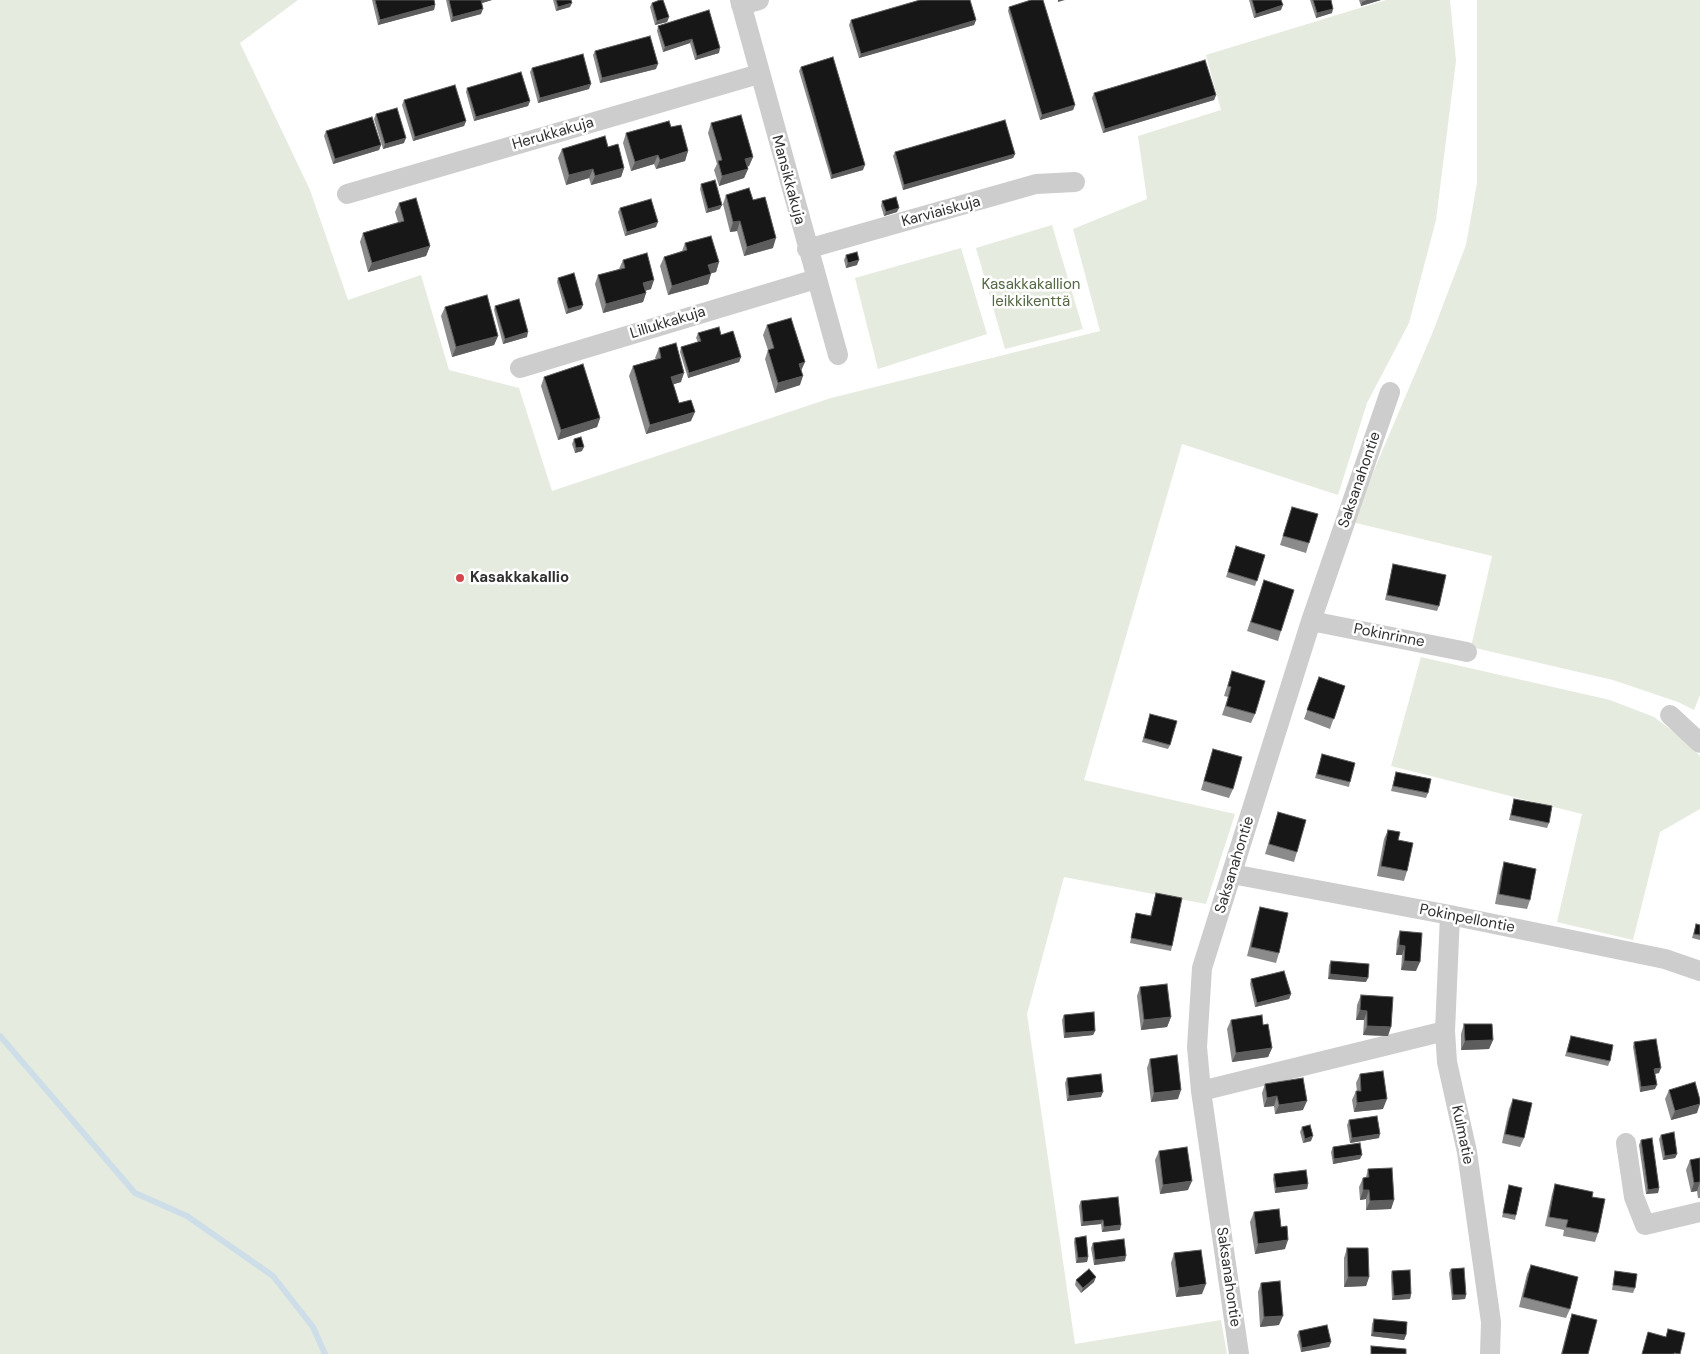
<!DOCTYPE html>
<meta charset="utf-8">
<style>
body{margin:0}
canvas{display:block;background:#fff}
</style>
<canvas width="1700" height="1354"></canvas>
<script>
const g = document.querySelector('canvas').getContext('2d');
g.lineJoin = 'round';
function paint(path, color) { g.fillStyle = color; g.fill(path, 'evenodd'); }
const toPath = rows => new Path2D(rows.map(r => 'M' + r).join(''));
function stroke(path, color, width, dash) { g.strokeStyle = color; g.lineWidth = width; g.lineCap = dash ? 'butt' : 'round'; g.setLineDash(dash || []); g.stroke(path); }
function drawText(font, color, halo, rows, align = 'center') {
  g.font = font + ' "DM Sans",sans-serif'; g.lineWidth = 5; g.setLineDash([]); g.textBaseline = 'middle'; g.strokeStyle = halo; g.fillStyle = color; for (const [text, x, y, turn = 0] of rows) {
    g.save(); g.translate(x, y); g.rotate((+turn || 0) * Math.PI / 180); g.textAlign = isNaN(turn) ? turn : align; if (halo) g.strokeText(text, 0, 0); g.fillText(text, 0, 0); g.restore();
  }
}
paint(toPath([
 [0,0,298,0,240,43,310,190,348,300,421,275,449,370,519,388,552,491,831,398,1100,331,1073,229,1147,199,1138,136,1221,110,1206,55,1386,0,1450,0,1456,61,1436,220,1409,323,1367,403,1338,495,1182,444,1084,780,1235,814,1206,904,1064,877,1027,1014,1075,1344,1221,1320,1227,1354,0,1354],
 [1477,0,1700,0,1700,695,1694,710,1678,702,1613,680,1471,647,1492,556,1352,522,1432,334,1466,245,1477,183],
 [1052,225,1083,329,1005,349,976,248],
 [961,248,987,334,878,369,855,278],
 [1421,657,1610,700,1654,717,1687,742,1700,756,1700,809,1660,832,1633,940,1557,922,1582,814,1391,766]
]), '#e5ebdf');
stroke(toPath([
 [0,1036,135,1193,187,1216,273,1276,313,1327,325,1354]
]), '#cedee9', 6);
stroke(toPath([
 [740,0,838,355],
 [741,5,759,0],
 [347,194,759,74],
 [807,249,1036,184,1075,182],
 [520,368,816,279],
 [1311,621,1467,652],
 [1670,715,1700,743],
 [1232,874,1450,915,1665,959,1700,971],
 [1450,915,1445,1031,1447,1062,1467,1152,1491,1322,1490,1354],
 [1201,1091,1445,1031],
 [1626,1143,1634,1197,1645,1225,1700,1212],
 [1239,1354,1201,1091,1197,1047,1202,968,1311,621,1390,392]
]), '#cdcdcd', 20);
paint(toPath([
 [372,0,434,0,435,5,434,10,378,25],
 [446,0,492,0,482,3,481,14,451,22],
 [553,0,571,0,570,7,556,11],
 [1249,0,1281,0,1281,10,1254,18],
 [1310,0,1331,0,1332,13,1316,18],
 [1359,0,1381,0,1361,6],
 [652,3,669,17,667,22,655,25,650,7],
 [1009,7,1075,105,1073,110,1040,120,1008,11],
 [709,10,719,53,695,60,690,43,663,52,657,31,658,26],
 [851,20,976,20,974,25,859,58,849,25],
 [595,51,656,69,600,83,593,55],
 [801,67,863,170,831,179,799,71],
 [532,68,589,89,538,103,530,72],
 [467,88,530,101,528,106,474,121,466,92],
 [1094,93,1216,95,1214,100,1103,133,1092,98],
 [404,100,466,121,464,126,413,141,402,105],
 [376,114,404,143,383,149,374,119],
 [711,123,753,157,749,166,747,167,748,169,744,178,719,186,714,170,717,164,708,133],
 [671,127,688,151,685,161,656,169,654,164,631,171,623,143,626,133],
 [326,131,381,145,379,150,333,164,324,136],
 [608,147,624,168,621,177,591,185,589,178,566,185,558,158,562,149],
 [895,152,1015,154,1013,158,903,190,893,156],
 [701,184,720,209,706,213,700,189],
 [726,195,753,200,773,248,744,256,737,231,730,232,723,204],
 [882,201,897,212,884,216,881,206],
 [399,203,430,246,426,256,368,272,360,242,363,233,398,222,395,212],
 [620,208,656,227,625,236,618,212],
 [685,243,719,262,716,272,711,273,708,284,668,295,660,266,664,257,682,251],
 [846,255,857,265,846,268,844,260],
 [623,260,651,289,645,291,646,293,643,302,603,313,595,284,598,275,619,269],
 [558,278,583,305,581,309,566,314,557,282],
 [495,306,527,337,503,344,494,310],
 [445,307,498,336,494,345,452,357,441,316],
 [767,325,800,385,775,393,765,359,768,350,763,335],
 [698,333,721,335,741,357,739,362,688,378,680,352,681,347,698,342,696,338],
 [659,348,681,382,673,384,679,403,691,421,646,434,629,376,633,366,656,359,655,358],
 [544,377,600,418,597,427,558,440,541,386],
 [574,439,582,451,575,453,572,444],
 [1292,507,1309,543,1306,553,1280,545],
 [1236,546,1265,555,1255,586,1226,577],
 [1393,564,1439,606,1437,611,1385,600],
 [1264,580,1281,631,1278,641,1247,631],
 [1232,671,1255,714,1251,723,1222,715,1228,697,1224,696],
 [1319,677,1345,686,1330,729,1304,719],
 [1150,714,1170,745,1168,749,1142,742],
 [1213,749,1233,789,1229,798,1201,790],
 [1322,754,1350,782,1349,787,1315,778],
 [1396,772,1428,793,1426,798,1391,791],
 [1514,799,1549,823,1547,828,1509,820],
 [1278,812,1297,852,1294,862,1265,854],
 [1388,830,1398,840,1407,871,1404,881,1377,876,1384,839],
 [1504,862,1530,900,1527,909,1495,904,1501,872],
 [1156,893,1172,946,1171,951,1130,943,1136,913,1150,916],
 [1260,907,1279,953,1276,963,1247,956,1257,916],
 [1696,924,1700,925,1700,940,1692,938],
 [1400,931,1416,971,1401,970,1402,955,1396,955,1397,940],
 [1331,961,1366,982,1328,979,1329,965],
 [1251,979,1291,994,1289,999,1255,1007,1250,984],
 [1140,987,1171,1017,1167,1027,1141,1030,1137,996],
 [1361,995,1388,1036,1363,1035,1364,1020,1356,1020,1357,1005],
 [1064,1015,1095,1031,1093,1035,1064,1038,1062,1020],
 [1231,1020,1263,1025,1272,1048,1268,1057,1232,1062,1227,1029],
 [1464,1024,1493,1040,1489,1049,1461,1050,1461,1034],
 [1571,1036,1610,1061,1608,1066,1565,1056],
 [1634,1042,1659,1073,1655,1074,1655,1089,1640,1092,1633,1047],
 [1150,1059,1178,1099,1151,1102,1147,1068],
 [1360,1074,1383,1109,1354,1112,1352,1100,1356,1091,1357,1091,1356,1083],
 [1067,1078,1101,1097,1067,1101,1065,1083],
 [1265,1084,1303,1110,1275,1114,1274,1106,1264,1107,1262,1093],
 [1669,1090,1697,1113,1671,1120,1665,1099],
 [1513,1099,1524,1138,1520,1147,1502,1143,1509,1109],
 [1349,1120,1379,1138,1350,1143,1347,1125],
 [1302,1127,1311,1141,1303,1143,1300,1132],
 [1661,1135,1677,1154,1675,1158,1663,1160,1659,1139],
 [1641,1140,1659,1188,1658,1193,1646,1194,1639,1145],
 [1333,1147,1360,1159,1333,1164,1331,1152],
 [1159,1151,1188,1190,1160,1194,1155,1160],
 [1700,1158,1700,1198,1698,1198,1697,1191,1691,1192,1686,1170,1690,1160],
 [1368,1169,1394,1200,1391,1209,1366,1210,1366,1199,1360,1200,1359,1187,1363,1178,1366,1177],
 [1274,1174,1308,1184,1307,1189,1275,1193,1273,1179],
 [1555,1184,1592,1197,1598,1233,1595,1242,1563,1236,1564,1230,1545,1226,1552,1194],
 [1509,1185,1516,1215,1515,1220,1502,1217],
 [1081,1201,1120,1230,1102,1232,1101,1224,1081,1226,1079,1206],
 [1254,1212,1281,1227,1285,1249,1255,1254,1250,1222],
 [1075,1238,1088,1257,1087,1262,1076,1263,1074,1242],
 [1093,1243,1125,1261,1094,1265,1091,1248],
 [1347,1248,1369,1277,1366,1286,1344,1287,1344,1258],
 [1174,1253,1202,1294,1176,1297,1171,1263],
 [1531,1265,1570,1309,1566,1318,1519,1307,1527,1274],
 [1451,1269,1466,1295,1465,1299,1452,1300,1449,1273],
 [1392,1271,1411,1294,1410,1299,1392,1300,1391,1276],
 [1615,1271,1635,1288,1633,1293,1612,1290,1614,1276],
 [1076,1280,1094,1282,1081,1293,1075,1285],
 [1261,1283,1279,1325,1260,1327,1258,1292],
 [1572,1314,1588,1354,1561,1354,1569,1323],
 [1374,1319,1406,1335,1404,1340,1371,1336,1372,1324],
 [1299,1331,1331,1342,1329,1347,1301,1352,1297,1335]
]), '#8b8b8b');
paint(toPath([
 [480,0,492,0,479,4],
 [1058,0,1065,0,1058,2],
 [1367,0,1381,0,1361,6,1362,2],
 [572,3,570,7,556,11,558,7],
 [435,5,434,10,378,25,380,20],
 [1283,5,1281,10,1254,18,1256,14],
 [483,9,481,14,451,22,453,17],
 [1333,9,1332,13,1316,18,1317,13],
 [669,17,667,22,655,25,657,21],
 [976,20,974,25,859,58,861,54],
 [692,39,690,43,663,52,665,47],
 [720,48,719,53,695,60,697,56],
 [658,64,656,69,600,83,602,78],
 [591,84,589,89,538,103,540,98],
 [1216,95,1214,100,1103,133,1105,129],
 [530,101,528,106,474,121,476,117],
 [1075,105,1073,110,1040,120,1042,115],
 [466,121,464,126,413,141,415,137],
 [406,138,404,143,383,149,385,144],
 [381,145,379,150,333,164,335,159],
 [688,151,685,161,656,169,660,160],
 [1015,154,1013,158,903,190,904,185],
 [658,155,654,164,631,171,635,162],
 [753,157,749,166,742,168,745,159],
 [865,165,863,170,831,179,832,175],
 [624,168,621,177,591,185,595,176],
 [593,169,589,178,566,185,569,175],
 [748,169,744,178,719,186,722,176],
 [722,205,720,209,706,213,708,209],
 [899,208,897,212,884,216,886,212],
 [740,221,737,231,730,232,733,222],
 [658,222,656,227,625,236,627,232],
 [776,238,773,248,744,256,747,247],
 [430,246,426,256,368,272,372,263],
 [859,260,857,265,846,268,848,263],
 [719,262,716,272,705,275,708,265],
 [711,274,708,284,668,295,672,286],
 [654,280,651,289,640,292,643,283],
 [646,293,643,302,603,313,606,304],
 [583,305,581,309,566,314,568,309],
 [528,332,527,337,503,344,505,339],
 [498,336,494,345,452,357,456,347],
 [741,357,739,362,688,378,689,373],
 [805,362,801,371,799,364],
 [684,373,681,382,668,386,671,377],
 [803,376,800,385,775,393,778,383],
 [695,412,691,421,646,434,650,425],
 [600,418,597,427,558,440,561,430],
 [584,447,582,451,575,453,576,448],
 [1399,945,1405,946,1402,955,1396,955],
 [1404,961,1420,962,1416,971,1401,970],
 [1330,974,1368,978,1366,982,1328,979],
 [1291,994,1289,999,1255,1007,1257,1003],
 [1360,1010,1367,1011,1364,1020,1356,1020],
 [1171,1017,1167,1027,1141,1030,1144,1020],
 [1367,1026,1391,1027,1388,1036,1363,1035],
 [1095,1031,1093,1035,1064,1038,1065,1033],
 [1493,1040,1489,1049,1461,1050,1465,1041],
 [1272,1048,1268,1057,1232,1062,1236,1053],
 [1661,1068,1659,1073,1652,1074,1654,1069],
 [1657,1085,1655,1089,1640,1092,1641,1087],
 [1181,1090,1178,1099,1151,1102,1154,1093],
 [1103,1092,1101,1097,1067,1101,1069,1096],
 [1277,1096,1274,1106,1264,1107,1267,1098],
 [1387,1099,1383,1109,1354,1112,1357,1103],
 [1307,1101,1303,1110,1275,1114,1279,1105],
 [1700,1104,1697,1113,1671,1120,1675,1111],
 [1380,1134,1379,1138,1350,1143,1352,1138],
 [1313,1136,1311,1141,1303,1143,1305,1139],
 [1677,1154,1675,1158,1663,1160,1665,1156],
 [1362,1155,1360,1159,1333,1164,1334,1159],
 [1192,1181,1188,1190,1160,1194,1163,1185],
 [1700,1182,1697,1191,1691,1192,1694,1183],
 [1308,1184,1307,1189,1275,1193,1276,1188],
 [1659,1188,1658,1193,1646,1194,1648,1190],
 [1363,1190,1369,1190,1366,1199,1360,1200],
 [1394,1200,1391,1209,1366,1210,1370,1201],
 [1103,1220,1101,1224,1081,1226,1083,1222],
 [1121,1225,1120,1230,1102,1232,1104,1227],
 [1288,1240,1285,1249,1255,1254,1258,1244],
 [1126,1256,1125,1261,1094,1265,1095,1260],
 [1088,1257,1087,1262,1076,1263,1078,1258],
 [1096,1277,1094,1282,1081,1293,1083,1288],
 [1348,1277,1369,1277,1366,1286,1344,1287],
 [1206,1284,1202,1294,1176,1297,1179,1288],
 [1411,1294,1410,1299,1392,1300,1394,1296],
 [1453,1295,1466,1295,1465,1299,1452,1300],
 [1283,1316,1279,1325,1260,1327,1264,1317],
 [1373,1332,1406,1335,1404,1340,1371,1336],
 [1331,1342,1329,1347,1301,1352,1302,1348]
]), '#5d5d5d');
const building = toPath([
 [375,0,434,0,435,5,380,20,375,0],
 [449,0,481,0,483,9,453,17,449,0],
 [556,0,571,0,572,3,558,7,556,0],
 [660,0,663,0,669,17,657,21,652,3,660,0],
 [920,0,970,0,976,20,861,54,851,20,920,0],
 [1031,0,1043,0,1075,105,1042,115,1009,7,1031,0],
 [1252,0,1281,0,1283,5,1256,14,1252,0],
 [1313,0,1331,0,1333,9,1317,13,1313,0],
 [709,10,720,48,697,56,692,39,665,47,658,26,709,10],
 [650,36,658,64,602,78,595,51,650,36],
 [583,54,591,84,540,98,532,68,583,54],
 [833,57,865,165,832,175,801,67,833,57],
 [1205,60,1216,95,1105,129,1094,93,1205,60],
 [521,72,530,101,476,117,467,88,521,72],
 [455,85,466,121,415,137,404,100,455,85],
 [397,108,406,138,385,144,376,114,397,108],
 [741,115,753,157,745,159,748,169,722,176,718,161,722,160,711,123,741,115],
 [372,117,381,145,335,159,326,131,372,117],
 [1005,120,1015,154,904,185,895,152,1005,120],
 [669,121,671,127,681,125,688,151,660,160,658,155,635,162,626,133,669,121],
 [605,136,608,147,618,144,624,168,595,176,593,169,569,175,562,149,605,136],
 [715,180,722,205,708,209,701,184,715,180],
 [749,188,753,200,765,197,776,238,747,247,740,221,733,222,726,195,749,188],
 [896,197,899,208,886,212,882,201,896,197],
 [416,198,430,246,372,263,363,233,404,221,399,203,416,198],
 [651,199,658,222,627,232,620,208,651,199],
 [711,236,719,262,708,265,711,274,672,286,664,257,687,250,685,243,711,236],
 [857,252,859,260,848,263,846,255,857,252],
 [647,253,654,280,643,283,646,293,606,304,598,275,625,268,623,260,647,253],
 [574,273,583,305,568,309,558,278,574,273],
 [487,295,498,336,456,347,445,307,487,295],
 [519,299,528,332,505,339,495,306,519,299],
 [791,318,805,362,799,364,803,376,778,383,768,350,774,348,767,325,791,318],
 [719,327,721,335,733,331,741,357,689,373,681,347,701,341,698,333,719,327],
 [676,343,684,373,671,377,679,403,691,400,695,412,650,425,633,366,661,358,659,348,676,343],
 [583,364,600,418,561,430,544,377,583,364],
 [581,437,584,447,576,448,574,439,581,437],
 [1292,507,1318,514,1309,543,1283,536,1292,507],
 [1236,546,1265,555,1257,581,1228,572,1236,546],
 [1393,564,1446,575,1439,606,1387,595,1393,564],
 [1264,580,1294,590,1281,631,1251,622,1264,580],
 [1232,671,1265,681,1255,714,1226,706,1231,687,1228,686,1232,671],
 [1319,677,1345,686,1334,719,1307,710,1319,677],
 [1150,714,1177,721,1170,745,1144,738,1150,714],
 [1213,749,1242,757,1233,789,1204,781,1213,749],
 [1322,754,1355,763,1350,782,1317,774,1322,754],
 [1396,772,1431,779,1428,793,1393,786,1396,772],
 [1514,799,1552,806,1549,823,1511,815,1514,799],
 [1278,812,1306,820,1297,852,1269,844,1278,812],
 [1388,830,1400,832,1398,840,1413,843,1407,871,1381,866,1388,830],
 [1504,862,1536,869,1530,900,1499,894,1504,862],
 [1156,893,1182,898,1172,946,1131,938,1136,913,1151,916,1156,893],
 [1260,907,1288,913,1279,953,1251,947,1260,907],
 [1696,924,1700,925,1700,935,1694,934,1696,924],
 [1400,931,1422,933,1420,962,1404,961,1405,946,1399,945,1400,931],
 [1331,961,1369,964,1368,978,1330,974,1331,961],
 [1284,971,1291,994,1257,1003,1251,979,1284,971],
 [1167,984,1171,1017,1144,1020,1140,987,1167,984],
 [1361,995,1393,997,1391,1027,1367,1026,1367,1011,1360,1010,1361,995],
 [1094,1012,1095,1031,1065,1033,1064,1015,1094,1012],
 [1262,1015,1263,1025,1268,1024,1272,1048,1236,1053,1231,1020,1262,1015],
 [1464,1024,1492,1024,1493,1040,1465,1041,1464,1024],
 [1571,1036,1613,1045,1610,1061,1567,1052,1571,1036],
 [1656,1039,1661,1068,1654,1069,1657,1085,1641,1087,1634,1042,1656,1039],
 [1177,1055,1181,1090,1154,1093,1150,1059,1177,1055],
 [1383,1071,1387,1099,1357,1103,1356,1091,1361,1091,1360,1074,1383,1071],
 [1101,1074,1103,1092,1069,1096,1067,1078,1101,1074],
 [1303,1078,1307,1101,1279,1105,1277,1096,1267,1098,1265,1084,1303,1078],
 [1695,1082,1700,1100,1700,1104,1675,1111,1669,1090,1695,1082],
 [1513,1099,1532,1103,1524,1138,1505,1134,1513,1099],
 [1377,1116,1380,1134,1352,1138,1349,1120,1377,1116],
 [1310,1125,1313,1136,1305,1139,1302,1127,1310,1125],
 [1674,1132,1677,1154,1665,1156,1661,1135,1674,1132],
 [1652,1138,1659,1188,1648,1190,1641,1140,1652,1138],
 [1360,1143,1362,1155,1334,1159,1333,1147,1360,1143],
 [1187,1147,1192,1181,1163,1185,1159,1151,1187,1147],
 [1700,1158,1700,1182,1694,1183,1690,1160,1700,1158],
 [1392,1168,1394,1200,1370,1201,1369,1190,1363,1190,1363,1178,1369,1177,1368,1169,1392,1168],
 [1306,1170,1308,1184,1276,1188,1274,1174,1306,1170],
 [1555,1184,1593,1192,1592,1197,1605,1199,1598,1233,1566,1227,1568,1220,1549,1217,1555,1184],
 [1509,1185,1522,1188,1516,1215,1503,1213,1509,1185],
 [1118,1197,1121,1225,1104,1227,1103,1220,1083,1222,1081,1201,1118,1197],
 [1279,1209,1281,1227,1287,1226,1288,1240,1258,1244,1254,1212,1279,1209],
 [1086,1236,1088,1257,1078,1258,1075,1238,1086,1236],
 [1124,1239,1126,1256,1095,1260,1093,1243,1124,1239],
 [1347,1248,1368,1248,1369,1277,1348,1277,1347,1248],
 [1201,1250,1206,1284,1179,1288,1174,1253,1201,1250],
 [1531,1265,1578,1277,1570,1309,1523,1297,1531,1265],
 [1464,1268,1466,1295,1453,1295,1451,1269,1464,1268],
 [1089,1269,1096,1277,1083,1288,1076,1280,1089,1269],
 [1410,1270,1411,1294,1394,1296,1392,1271,1410,1270],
 [1615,1271,1637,1274,1635,1288,1613,1285,1615,1271],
 [1280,1281,1283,1316,1264,1317,1261,1283,1280,1281],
 [1572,1314,1597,1320,1588,1354,1562,1354,1572,1314],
 [1374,1319,1407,1322,1406,1335,1373,1332,1374,1319],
 [1327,1325,1331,1342,1302,1348,1299,1331,1327,1325],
 [1668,1329,1685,1333,1680,1354,1674,1353,1674,1354,1642,1354,1648,1332,1666,1337,1668,1329],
 [1371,1346,1406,1349,1406,1354,1371,1354,1371,1346]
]);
paint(building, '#171717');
stroke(building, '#5d5d5d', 1);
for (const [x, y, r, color] of [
 [460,578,5,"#d3464e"]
]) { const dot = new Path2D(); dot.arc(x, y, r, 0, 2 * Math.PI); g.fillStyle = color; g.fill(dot); stroke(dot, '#fff', 2); }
drawText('15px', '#303030', '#fff', [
 ["Herukkakuja",553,134,-16],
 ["Mansikkakuja",788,180,75],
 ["Karviaiskuja",941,212,-15],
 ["Lillukkakuja",668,323,-17],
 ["Saksanahontie",1360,480,-71],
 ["Pokinrinne",1389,636,11],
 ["Saksanahontie",1235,865,-73],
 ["Pokinpellontie",1467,919,11],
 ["Kulmatie",1462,1135,78],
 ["Saksanahontie",1228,1277,82]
]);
drawText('15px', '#526742', '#fff', [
 ["Kasakkakallion",1031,285],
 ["leikkikenttä",1031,302]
]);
drawText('bold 15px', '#303030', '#fff', [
 ["Kasakkakallio",470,578]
], 'left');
</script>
